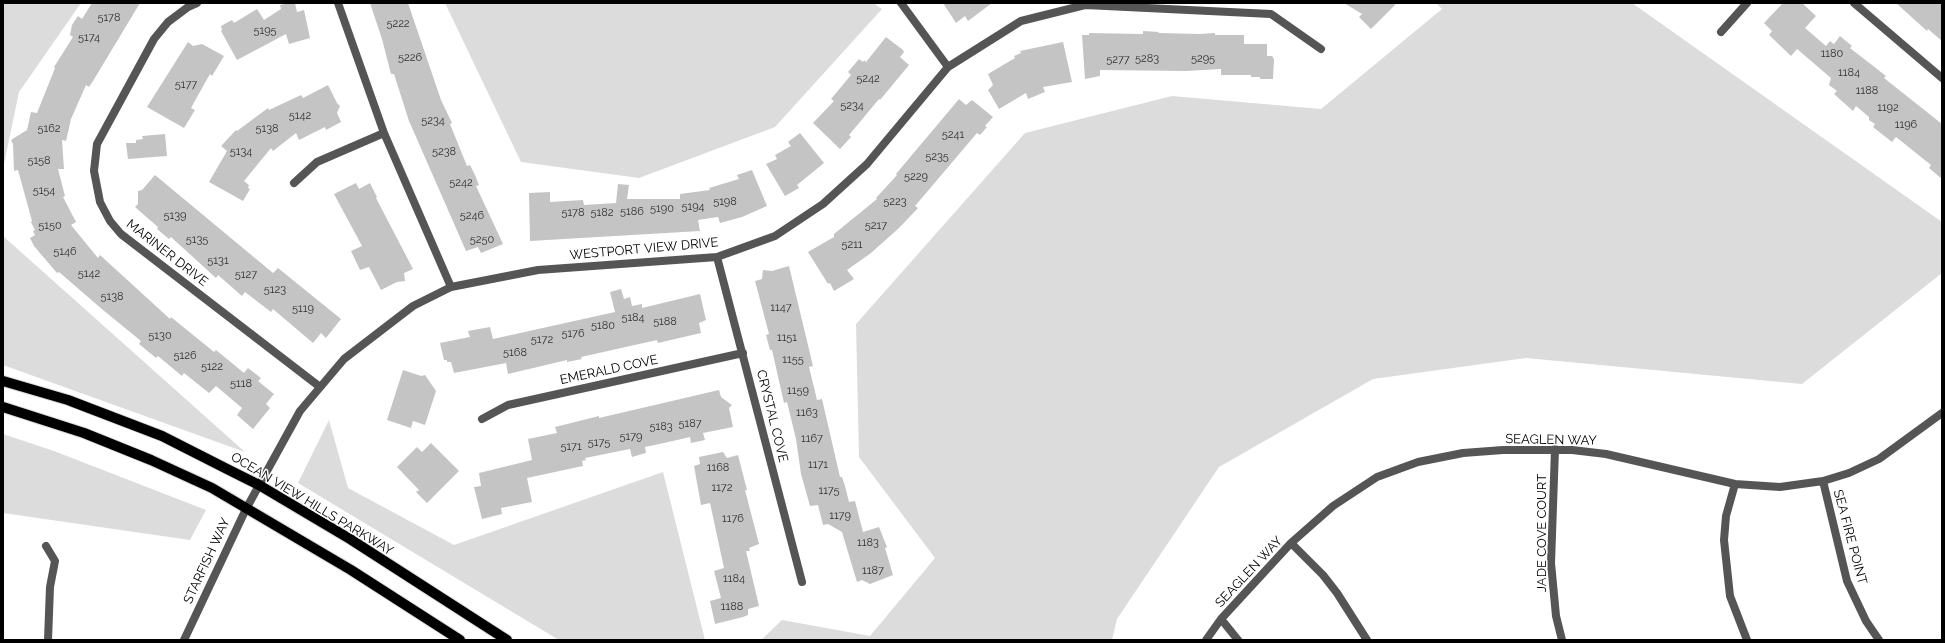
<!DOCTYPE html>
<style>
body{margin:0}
#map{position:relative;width:1945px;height:643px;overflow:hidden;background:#fff;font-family:Raleway,sans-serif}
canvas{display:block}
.frame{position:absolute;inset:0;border:4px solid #000;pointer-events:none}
</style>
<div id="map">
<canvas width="1945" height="643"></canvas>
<div class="frame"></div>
</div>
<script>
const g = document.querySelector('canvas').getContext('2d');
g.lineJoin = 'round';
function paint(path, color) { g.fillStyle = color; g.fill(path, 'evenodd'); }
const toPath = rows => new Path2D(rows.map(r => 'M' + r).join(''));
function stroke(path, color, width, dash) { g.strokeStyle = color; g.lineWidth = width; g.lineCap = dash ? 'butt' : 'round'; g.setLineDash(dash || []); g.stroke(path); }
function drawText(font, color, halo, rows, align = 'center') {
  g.font = font + ' Raleway,sans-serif'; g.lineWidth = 3; g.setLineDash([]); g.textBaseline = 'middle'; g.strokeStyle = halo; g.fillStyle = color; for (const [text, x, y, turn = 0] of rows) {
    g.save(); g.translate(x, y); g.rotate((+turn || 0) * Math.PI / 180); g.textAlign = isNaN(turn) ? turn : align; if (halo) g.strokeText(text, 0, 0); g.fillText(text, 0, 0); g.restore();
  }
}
paint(toPath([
 [3,3,81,3,19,92,3,169],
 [445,3,873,3,882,9,775,127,639,178,521,162],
 [1436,3,1632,3,1942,222,1942,273,1802,384,1526,358,1373,379,1219,467,1117,619,1112,640,761,640,782,620,870,636,935,558,859,457,856,324,1025,133,1172,96,1321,109,1442,9],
 [3,236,245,452,3,365],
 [329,420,348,488,454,545,663,472,705,640,559,640,298,483],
 [3,434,54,451,206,510,190,540,3,513]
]), '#dcdcdc');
paint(toPath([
 [92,3,140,3,93,81,89,87,86,85,71,119,66,141,62,140,64,169,58,169,65,196,63,197,76,222,71,225,98,258,100,255,170,319,171,317,214,352,216,350,244,373,248,368,261,378,258,381,274,394,266,404,270,408,253,429,237,415,242,408,216,386,209,393,184,373,182,376,158,356,156,358,139,344,141,341,103,310,59,272,57,273,34,246,30,238,35,235,33,231,35,230,31,222,32,221,18,170,14,171,13,144,11,140,27,130,31,112,37,113,55,68,54,67,73,37,70,35,72,25,78,16,82,19],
 [288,3,295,3,297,12,304,10,310,38,289,44,286,34,237,60,221,31,222,30,221,26,232,20,234,23,257,9,264,20,281,9,280,5],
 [370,3,408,3,441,100,452,123,450,124,467,166,470,165,475,175,479,185,476,186,503,244,481,253,478,247,466,251,409,121,394,74,391,74,382,39],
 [943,3,992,3,968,21,965,16,956,23],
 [1344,3,1397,3,1371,29,1359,17,1362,14],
 [1783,3,1802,3,1816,16,1805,28,1826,46,1830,41,1834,44,1840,36,1852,46,1850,48,1886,76,1884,78,1942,124,1942,179,1929,168,1931,165,1896,137,1892,142,1873,127,1875,124,1869,120,1869,117,1856,106,1853,111,1834,94,1837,91,1829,85,1831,78,1797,49,1791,56,1769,35,1772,31,1764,23],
 [1896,3,1942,3,1942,41,1928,29,1927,31],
 [1143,31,1159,32,1158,33,1200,34,1215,33,1215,35,1244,35,1244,44,1267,44,1267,56,1272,56,1274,59,1273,79,1260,79,1260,77,1251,77,1251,75,1221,75,1221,69,1186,71,1100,70,1100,76,1085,79,1082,35,1089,35,1089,33,1143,34],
 [886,37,903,50,904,52,900,57,909,65,880,100,879,99,849,135,851,137,840,149,813,123,834,101,831,99,851,75,848,72,859,59,863,62,864,60,866,62],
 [188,42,193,46,202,44,224,56,212,76,210,74,201,90,191,108,195,110,184,128,147,107],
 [1063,42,1072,82,1043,87,1045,92,1028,99,1026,93,999,109,988,90,993,85,988,74,1015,58,1014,56,1021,53,1020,51],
 [328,85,337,103,340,106,337,113,341,122,326,130,325,127,299,140,296,133,273,151,271,148,244,181,249,185,248,188,250,189,243,201,209,182,227,151,221,146,236,130,237,131,268,108,269,110,301,95,303,98],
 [959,99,966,105,972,100,993,117,985,126,987,127,980,135,977,133,915,206,918,208,899,228,871,253,847,270,854,279,834,291,830,283,828,284,808,252,834,237,834,234,877,199,876,198,897,175,896,174],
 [800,133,824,163,797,185,799,188,785,196,766,164,777,159,775,155,791,146,788,142],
 [165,134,167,156,128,159,126,143,136,143,136,140,143,139,142,136],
 [752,170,767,206,742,217,720,223,718,217,698,220,700,231,530,241,529,193,550,192,550,202,583,200,584,205,616,203,618,184,629,185,627,199,680,199,680,194,710,190,709,188,739,179,737,175],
 [155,175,273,273,278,268,341,319,326,338,321,333,313,343,273,309,271,312,245,292,242,296,218,275,216,278,171,237,169,239,157,229,158,227,135,207,138,204,138,191,142,190],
 [356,183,359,189,370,183,377,197,376,198,413,269,404,273,405,281,397,282,381,290,369,267,360,270,351,251,362,246,334,194],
 [789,266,813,366,809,367,817,400,822,399,840,477,842,477,845,486,849,502,855,501,863,532,879,527,887,547,885,548,893,575,870,584,862,580,857,582,842,532,828,524,823,525,818,505,810,506,801,474,796,439,787,402,784,403,772,350,770,350,766,335,769,334,755,281,762,279,763,270,772,271],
 [621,289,624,299,630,297,632,306,642,304,642,308,700,294,706,320,699,323,701,333,658,343,657,340,581,357,582,359,567,362,567,360,508,374,506,363,454,373,451,362,447,362,447,360,444,360,440,343,470,337,468,331,490,327,493,339,615,312,610,292],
 [403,370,421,376,425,375,436,391,425,425,413,421,411,428,387,420],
 [719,390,721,397,732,405,729,408,733,427,703,433,705,440,691,443,690,437,664,443,645,447,646,453,632,457,630,449,585,458,586,460,582,461,583,466,527,478,532,502,501,508,502,514,482,519,474,487,481,486,479,473,532,460,528,439,557,433,555,427,599,416,599,418],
 [431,443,459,471,427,503,416,492,419,490,397,467,417,447,422,452],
 [723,452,727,458,738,455,747,490,745,490,759,544,749,548,750,551,746,551,759,606,748,609,748,615,743,617,715,624,710,601,721,598,714,571,724,568,710,503,701,505,694,466,700,464,699,457]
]), '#c4c4c4');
const primary = toPath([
 [3,381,68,400,162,436,229,470,259,485,350,539,507,640],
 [3,407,84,433,151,460,212,488,351,570,460,640]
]);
stroke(primary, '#dbdbdb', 12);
stroke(toPath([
 [197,3,188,7,168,22,154,39,97,144,94,171,100,202,110,221,121,234,320,387],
 [338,3,384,133,451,287],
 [901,3,948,67],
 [1854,3,1942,78],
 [1721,32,1747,3],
 [294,183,317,162,384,133],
 [717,257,802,582],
 [482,419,508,405,743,353],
 [1555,449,1551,563,1556,616,1562,640],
 [1823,481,1847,581,1866,621,1879,640],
 [1735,484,1726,516,1724,540,1730,596,1747,640],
 [1291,543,1323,575,1337,593,1367,640],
 [46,546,55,561,50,587,48,640],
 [1221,619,1238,640],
 [184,640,246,509,300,411,344,359,413,306,451,287,538,270,717,257,775,236,823,204,867,164,948,67,1021,21,1085,5,1271,14,1321,49],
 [1206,640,1221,619,1291,543,1333,506,1377,477,1418,462,1463,453,1503,450,1572,450,1606,454,1735,484,1780,487,1823,481,1849,473,1879,459,1942,413]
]), '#555', 8);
stroke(primary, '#000', 10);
drawText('11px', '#313131', null, [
 ["5178",109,18],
 ["5222",398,24],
 ["5195",265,31],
 ["5174",89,38],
 ["1180",1832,54],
 ["5226",410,58],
 ["5283",1147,59],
 ["5295",1203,59],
 ["5277",1118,60],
 ["1184",1849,73],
 ["5242",868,79],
 ["5177",186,85],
 ["1188",1867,91],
 ["5234",852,106],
 ["1192",1888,108],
 ["5142",300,116],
 ["5234",433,121],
 ["1196",1906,125],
 ["5162",49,129],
 ["5138",267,129],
 ["5241",953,135],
 ["5134",241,152],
 ["5238",444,152],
 ["5235",937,157],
 ["5158",39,161],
 ["5229",916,177],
 ["5242",461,183],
 ["5154",44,191],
 ["5198",725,202],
 ["5223",895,202],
 ["5194",693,207],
 ["5190",662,209],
 ["5186",632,212],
 ["5178",573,213],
 ["5182",602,213],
 ["5139",175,216],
 ["5246",472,216],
 ["5150",50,226],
 ["5217",876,226],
 ["5135",197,240],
 ["5250",482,240],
 ["5211",852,245],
 ["5146",65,252],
 ["5131",218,261],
 ["5142",89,274],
 ["5127",246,275],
 ["5123",275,290],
 ["5138",112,297],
 ["1147",781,308],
 ["5119",303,309],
 ["5184",633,318],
 ["5188",665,322],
 ["5180",603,326],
 ["5176",573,334],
 ["5130",160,336],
 ["1151",787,338],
 ["5172",542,340],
 ["5168",515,353],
 ["5126",185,356],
 ["1155",793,360],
 ["5122",212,367],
 ["5118",241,384],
 ["1159",798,391],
 ["1163",807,413],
 ["5187",690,424],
 ["5183",661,427],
 ["5179",631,437],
 ["1167",812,439],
 ["5175",599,443],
 ["5171",571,447],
 ["1171",818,465],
 ["1168",718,468],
 ["1172",722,488],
 ["1175",829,491],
 ["1179",840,516],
 ["1176",733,519],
 ["1183",868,543],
 ["1187",873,571],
 ["1184",734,579],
 ["1188",732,607]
]);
drawText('13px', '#000', '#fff', [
 ["WESTPORT VIEW DRIVE",644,249,-5],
 ["MARINER DRIVE",167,253,38],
 ["EMERALD COVE",609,370,-12],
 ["CRYSTAL COVE",772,416,76],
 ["SEAGLEN WAY",1551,440,1],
 ["OCEAN VIEW HILLS PARKWAY",312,504,31],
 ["JADE COVE COURT",1542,533,-90],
 ["SEA FIRE POINT",1850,537,75],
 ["STARFISH WAY",207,561,-65],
 ["SEAGLEN WAY",1249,572,-47]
]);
</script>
